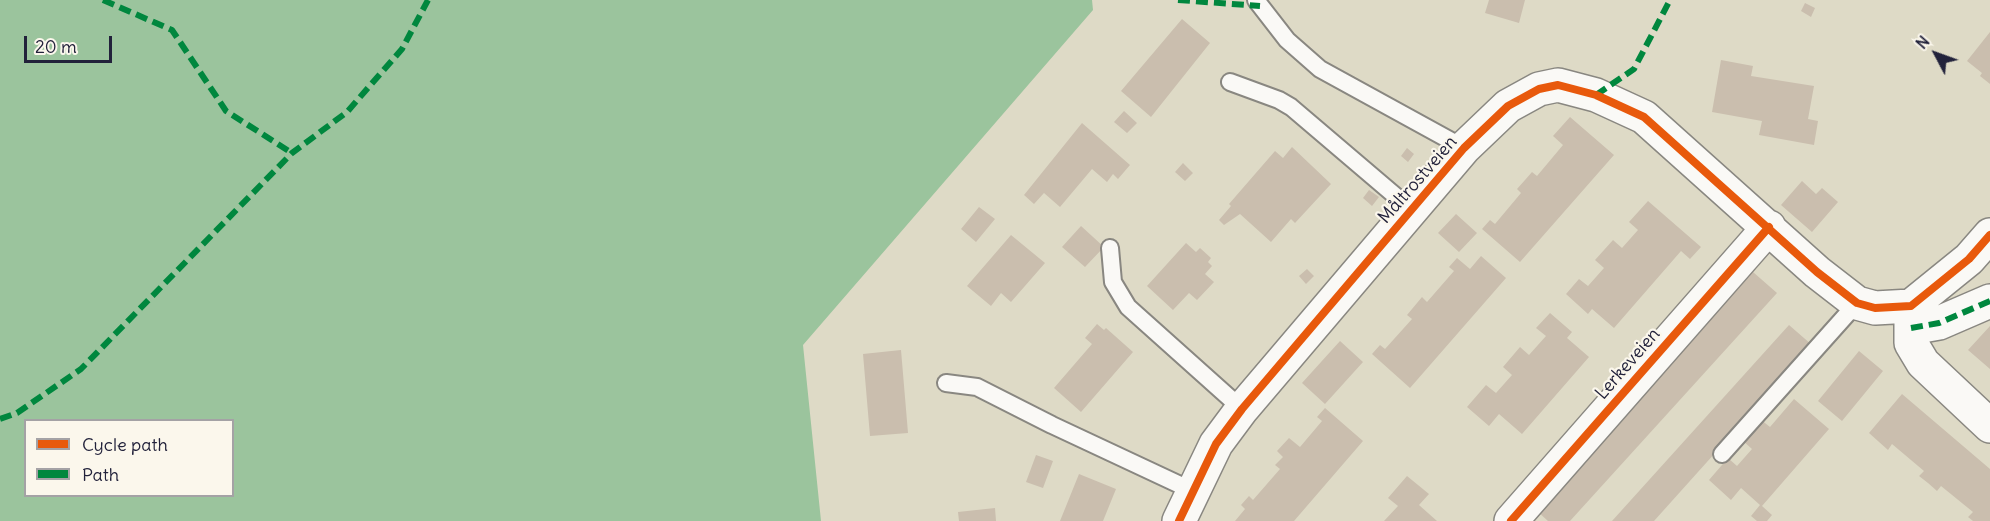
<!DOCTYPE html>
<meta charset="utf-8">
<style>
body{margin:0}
#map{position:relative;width:1990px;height:521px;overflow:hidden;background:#dedac6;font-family:Delius,sans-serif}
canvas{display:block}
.legend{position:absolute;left:24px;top:419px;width:210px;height:78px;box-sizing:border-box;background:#fbf7ec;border:2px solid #a4a2a5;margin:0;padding:8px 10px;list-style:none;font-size:18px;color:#22223b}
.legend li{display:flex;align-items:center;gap:12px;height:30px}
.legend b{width:30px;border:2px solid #a4a2a5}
.north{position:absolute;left:1906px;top:24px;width:60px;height:60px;-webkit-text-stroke:4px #fbf7ec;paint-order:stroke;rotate:311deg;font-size:16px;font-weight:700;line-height:24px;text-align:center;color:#22223b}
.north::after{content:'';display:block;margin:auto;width:21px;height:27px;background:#22223b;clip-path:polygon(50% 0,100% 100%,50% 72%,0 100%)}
.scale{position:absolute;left:24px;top:36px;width:88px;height:27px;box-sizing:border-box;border:3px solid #22223b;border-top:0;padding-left:8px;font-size:18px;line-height:21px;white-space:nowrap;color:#22223b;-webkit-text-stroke:4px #fbf7ec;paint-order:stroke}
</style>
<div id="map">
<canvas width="1990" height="521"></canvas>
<ul class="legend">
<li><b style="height:8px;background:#e8590c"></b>Cycle path</li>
<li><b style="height:8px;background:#00873e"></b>Path</li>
</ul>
<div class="north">N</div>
<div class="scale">20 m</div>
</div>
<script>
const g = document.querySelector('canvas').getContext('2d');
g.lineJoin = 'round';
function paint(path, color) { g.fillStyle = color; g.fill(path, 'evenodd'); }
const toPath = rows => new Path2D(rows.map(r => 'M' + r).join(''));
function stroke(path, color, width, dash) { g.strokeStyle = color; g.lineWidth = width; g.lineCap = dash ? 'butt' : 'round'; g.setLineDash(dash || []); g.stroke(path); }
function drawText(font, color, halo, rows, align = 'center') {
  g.font = font + ' Delius,sans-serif'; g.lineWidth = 4.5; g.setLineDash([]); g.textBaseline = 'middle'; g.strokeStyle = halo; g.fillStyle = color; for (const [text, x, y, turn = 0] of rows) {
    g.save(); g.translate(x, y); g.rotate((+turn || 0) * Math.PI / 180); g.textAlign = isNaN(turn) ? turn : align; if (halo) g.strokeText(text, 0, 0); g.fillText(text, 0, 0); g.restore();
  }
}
paint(toPath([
 [0,0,1092,0,1093,10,803,345,821,521,0,521],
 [26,420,232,420,232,496,26,496]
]), '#9bc49d');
paint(toPath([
 [1489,0,1525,0,1519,23,1485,13],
 [1805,3,1815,8,1811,17,1801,11],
 [1182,19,1210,43,1151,117,1121,91],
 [1990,32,1990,84,1980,76,1982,73,1967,61],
 [1721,60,1753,66,1751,76,1814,86,1808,119,1818,121,1814,145,1759,135,1762,121,1712,112],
 [1124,111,1137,123,1127,133,1114,122],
 [1570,117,1614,155,1520,262,1482,229,1490,220,1495,224,1521,193,1517,189,1525,180,1532,172,1537,176,1563,145,1553,136],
 [1082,123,1130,165,1118,179,1113,174,1107,182,1092,169,1060,207,1044,193,1034,204,1024,195],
 [1292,147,1331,184,1295,223,1291,219,1271,242,1240,214,1224,225,1219,220,1231,206,1229,204,1275,151,1283,158],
 [1407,148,1414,154,1408,162,1401,156],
 [1183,163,1193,173,1185,181,1175,172],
 [1802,181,1816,194,1822,188,1838,202,1812,232,1781,205],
 [1369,190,1379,197,1372,206,1363,198],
 [1648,201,1701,247,1690,259,1681,251,1614,328,1592,309,1588,314,1566,294,1579,279,1588,286,1604,268,1595,260,1613,240,1622,248,1638,230,1629,222],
 [979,207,995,219,976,242,961,229],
 [1456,214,1477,233,1459,252,1438,233],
 [1081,226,1104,247,1085,267,1062,247],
 [1011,235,1045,263,1011,302,1001,293,991,306,967,286],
 [1186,243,1196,252,1200,248,1211,258,1208,262,1212,266,1205,274,1214,282,1197,300,1189,293,1173,310,1147,286],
 [1481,256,1506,278,1410,388,1372,354,1380,345,1385,349,1412,319,1407,315,1422,297,1427,302,1454,271,1449,267,1457,258,1470,269],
 [1307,269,1314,276,1306,284,1299,276],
 [1753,272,1777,293,1570,521,1548,521,1537,511],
 [1550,313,1572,332,1567,338,1589,357,1522,434,1499,414,1489,426,1467,407,1486,385,1496,393,1512,375,1503,367,1520,347,1529,355,1546,336,1536,328],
 [1097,324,1104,330,1106,328,1133,352,1081,412,1054,388,1092,344,1085,338],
 [1789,325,1812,345,1654,521,1612,521],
 [1990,326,1990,369,1968,350],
 [1340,341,1363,362,1325,404,1302,383],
 [901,350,908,433,870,436,863,354],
 [1859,351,1883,371,1842,421,1818,401],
 [1902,394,1990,469,1990,521,1973,521,1968,517,1973,512,1941,486,1937,491,1928,483,1919,476,1924,471,1892,444,1888,450,1869,433],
 [1794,399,1829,429,1762,506,1772,515,1767,521,1757,521,1751,516,1760,505,1741,488,1731,500,1709,480,1728,458,1737,466,1752,449,1742,440,1760,419,1770,427],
 [1325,408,1363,441,1294,521,1235,521,1245,509,1241,505,1249,496,1253,500,1280,469,1275,465,1283,457,1277,451,1289,438,1300,447,1322,421,1317,417],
 [1036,455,1053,461,1043,488,1026,482],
 [1079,474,1116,489,1103,521,1060,521],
 [1407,476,1429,494,1419,505,1437,521,1384,521,1398,506,1388,498],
 [995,508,996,521,959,521,958,512]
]), '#cabeae');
const service = toPath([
 [1256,0,1287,40,1320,69,1464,148],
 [1230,82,1279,100,1291,107,1412,210],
 [1110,248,1113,282,1128,307,1242,409],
 [946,383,977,387,1052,425,1193,491],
 [1722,454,1857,303]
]);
const minor = toPath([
 [1911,306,1911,343,1923,363,1990,426],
 [1911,328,1939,323,1990,301],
 [1179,521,1216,444,1242,409,1464,148,1508,106,1539,89,1558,85,1596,95,1644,117,1817,272,1857,303,1875,308,1911,306,1969,259,1990,235],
 [1511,521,1769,227]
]);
stroke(service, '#898781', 20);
stroke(minor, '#898781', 36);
stroke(service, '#faf9f6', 16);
stroke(minor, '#faf9f6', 33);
stroke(toPath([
 [103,0,172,30,226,111,292,153],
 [1178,0,1260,6],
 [1596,95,1634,69,1670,0],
 [1911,328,1939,323,1990,301],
 [0,419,17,413,81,369,292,153,347,112,402,49,428,0]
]), '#00873e', 6, [12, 6]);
stroke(toPath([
 [1179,521,1216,444,1242,409,1464,148,1508,106,1539,89,1558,85,1596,95,1644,117,1817,272,1857,303,1875,308,1911,306,1969,259,1990,235],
 [1511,521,1769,227]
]), '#e8590c', 8);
drawText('18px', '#22223b', '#fbf7ec', [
 ["Måltrostveien",1418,180,-49],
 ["Lerkeveien",1628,364,-49]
]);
</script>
